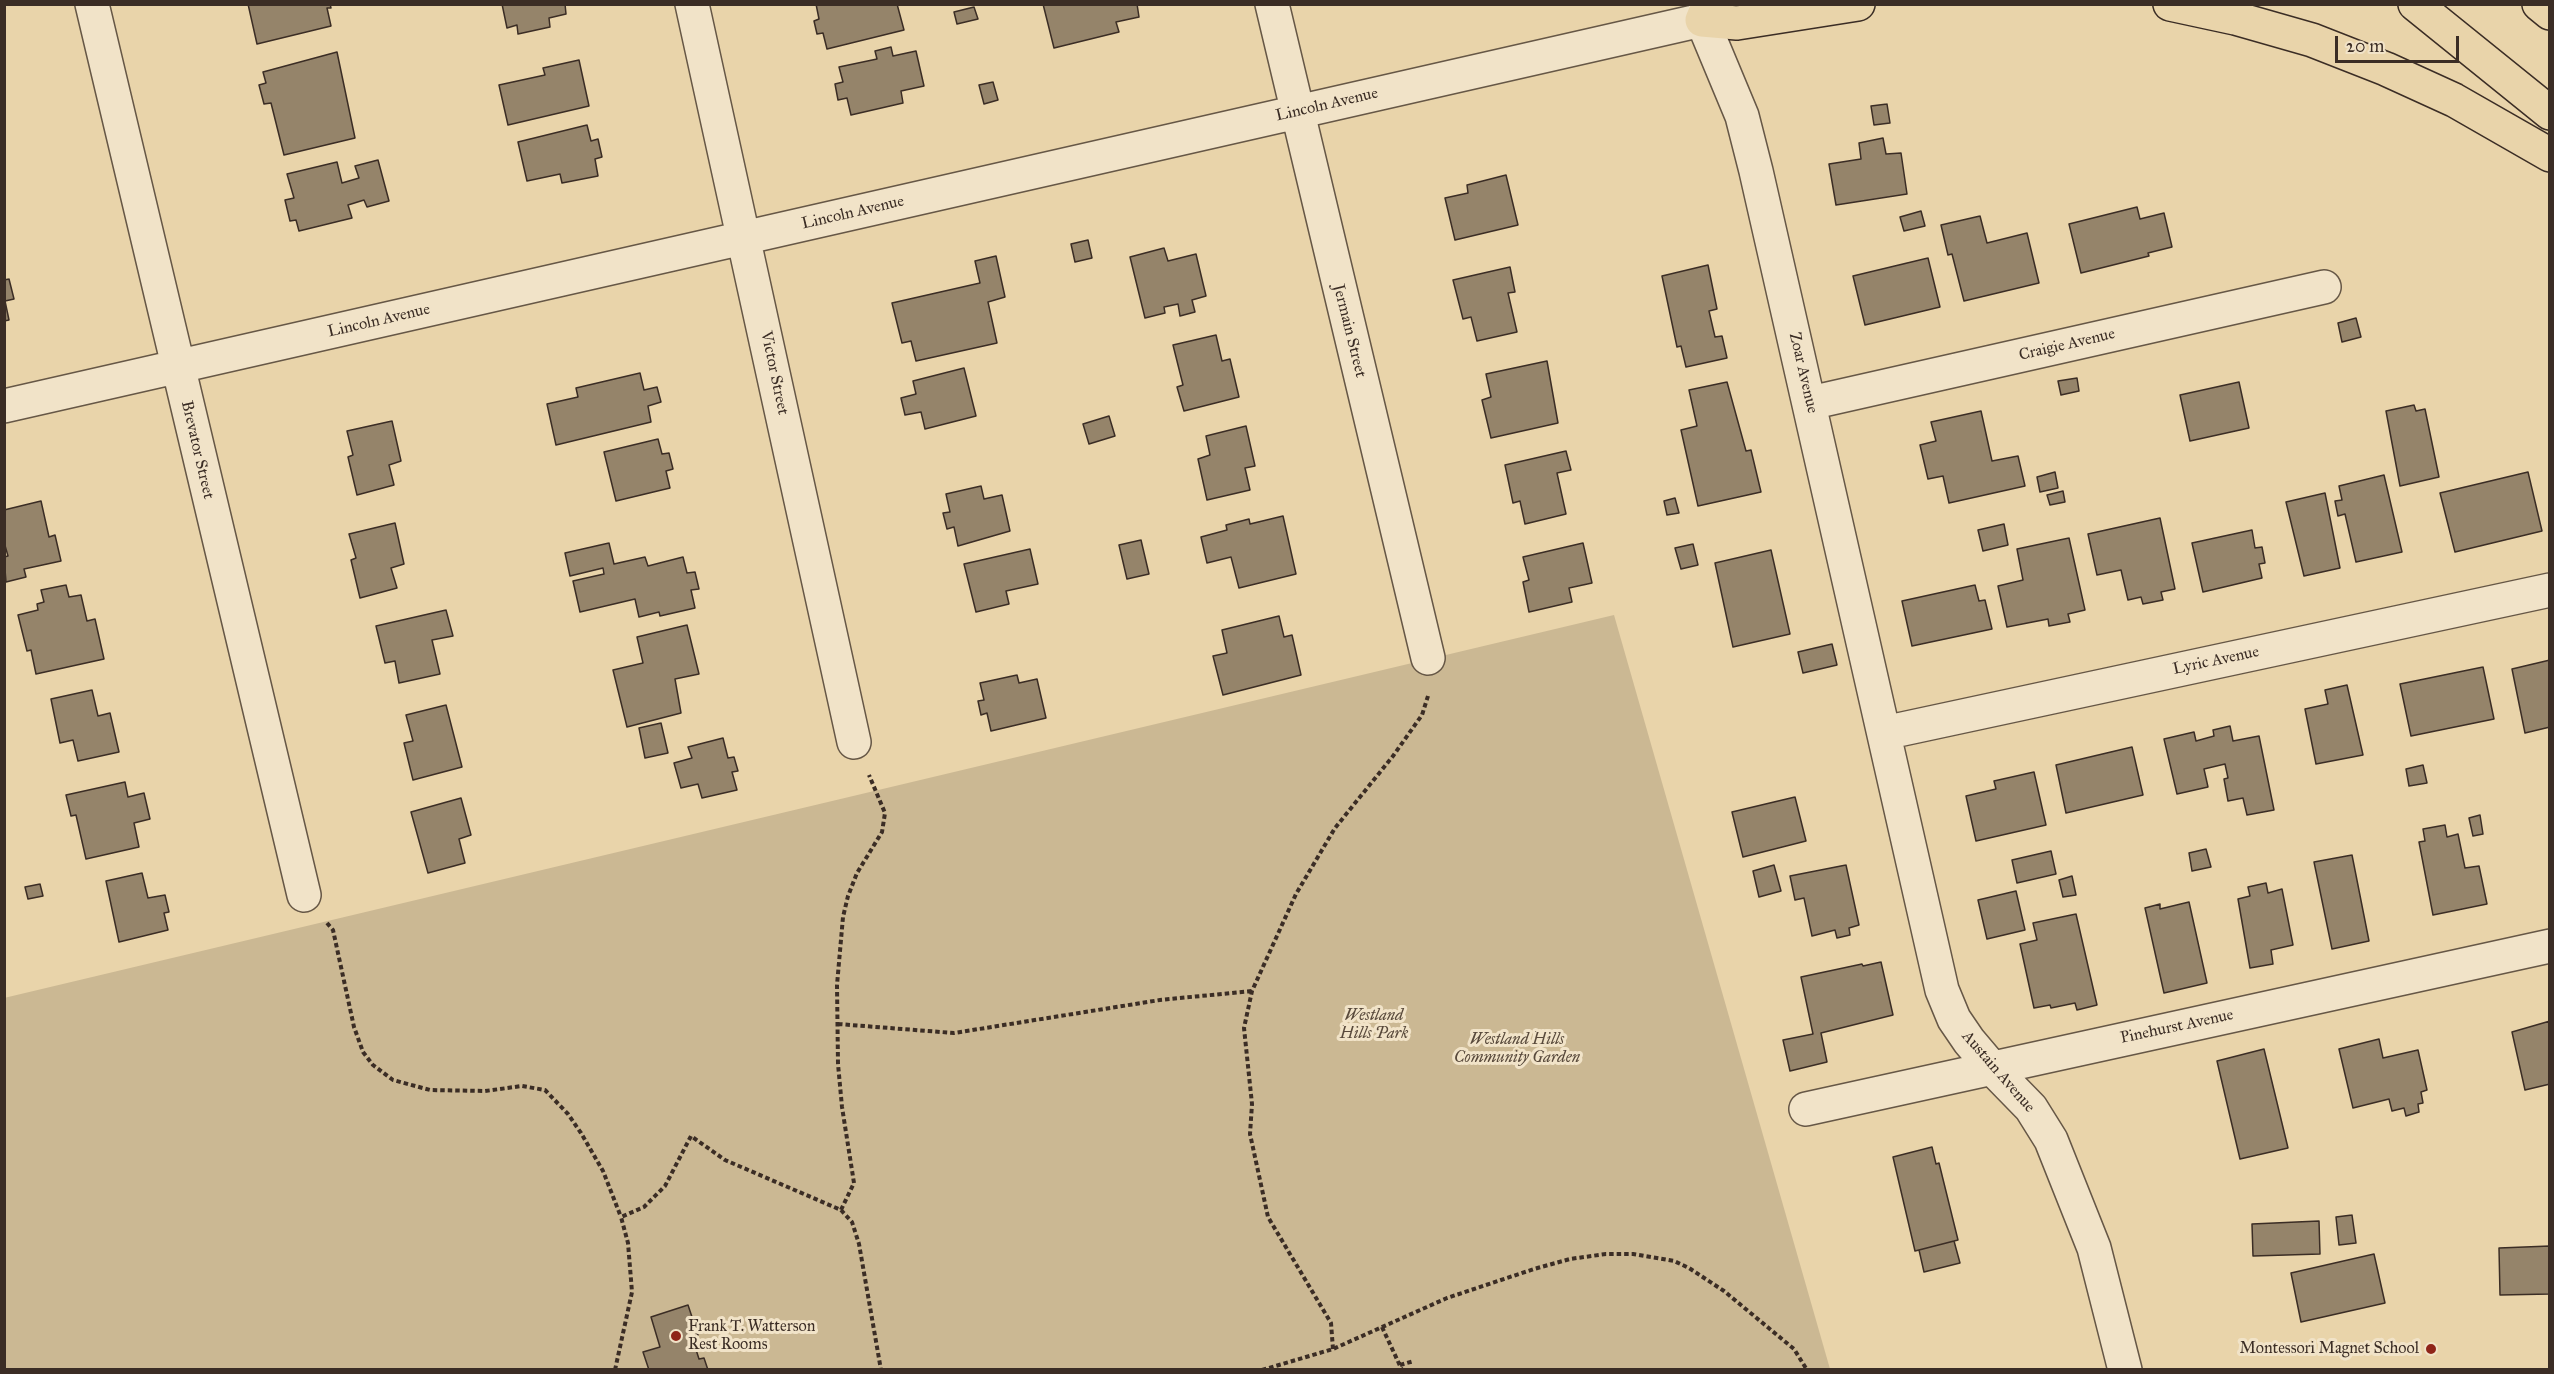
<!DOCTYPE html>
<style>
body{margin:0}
#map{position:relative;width:2554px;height:1374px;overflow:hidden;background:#e9d4aa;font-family:"IM FELL Great Primer",serif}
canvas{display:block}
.frame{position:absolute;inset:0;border:6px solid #3b2d25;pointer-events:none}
.scale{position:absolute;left:2335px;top:36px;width:124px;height:27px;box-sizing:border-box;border:3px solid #3b2d25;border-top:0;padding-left:8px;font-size:18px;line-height:21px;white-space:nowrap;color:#3b2d25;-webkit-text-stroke:4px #f1e3c8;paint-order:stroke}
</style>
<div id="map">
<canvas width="2554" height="1374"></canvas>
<div class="frame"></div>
<div class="scale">20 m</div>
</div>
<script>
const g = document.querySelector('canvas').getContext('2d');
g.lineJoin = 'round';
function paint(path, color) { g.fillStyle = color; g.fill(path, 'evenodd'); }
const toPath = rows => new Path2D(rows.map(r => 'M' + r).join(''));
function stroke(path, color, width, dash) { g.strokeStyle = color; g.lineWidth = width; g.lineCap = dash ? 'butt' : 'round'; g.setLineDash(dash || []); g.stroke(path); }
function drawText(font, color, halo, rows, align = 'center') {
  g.font = font + ' "IM FELL Great Primer",serif'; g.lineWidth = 6; g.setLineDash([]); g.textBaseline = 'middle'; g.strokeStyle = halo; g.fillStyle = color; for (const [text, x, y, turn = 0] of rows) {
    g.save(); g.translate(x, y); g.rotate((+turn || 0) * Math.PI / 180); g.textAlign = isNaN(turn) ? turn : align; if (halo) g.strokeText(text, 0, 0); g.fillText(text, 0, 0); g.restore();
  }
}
paint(toPath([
 [1614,615,1830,1369,5,1369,4,998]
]), '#cbb893');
const building = toPath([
 [248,4,330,4,331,8,327,8,331,26,257,44,248,4],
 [502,4,565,4,566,14,549,18,550,27,518,34,517,25,507,28,502,4],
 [816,4,897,4,904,30,827,49,823,33,817,34,814,21,819,19,816,4],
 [1043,4,1137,4,1139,17,1116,22,1119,32,1054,48,1043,4],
 [974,7,978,19,957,24,954,12,974,7],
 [891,47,893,56,916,51,924,86,901,91,903,103,851,115,847,98,838,100,835,84,843,82,839,67,877,59,875,51,891,47],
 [337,52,355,138,284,155,271,103,264,104,259,85,266,83,263,72,337,52],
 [579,60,589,106,508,125,499,85,545,75,543,68,579,60],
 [993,82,998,100,984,104,979,85,993,82],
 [1887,104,1890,123,1874,125,1871,106,1887,104],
 [587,125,591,141,598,139,602,157,595,159,598,176,562,183,560,174,527,181,518,142,587,125],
 [1883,138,1886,154,1901,153,1907,194,1836,205,1829,164,1861,159,1859,143,1883,138],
 [378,160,389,201,367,207,364,200,348,205,352,218,299,231,296,220,290,221,285,200,294,198,287,174,337,162,342,183,359,178,355,166,378,160],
 [1506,175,1518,225,1455,240,1445,198,1468,193,1467,185,1506,175],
 [2137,207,2140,219,2164,213,2172,247,2148,253,2149,256,2081,273,2069,224,2137,207],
 [1921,211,1925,226,1904,231,1900,217,1921,211],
 [1980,216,1987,243,2027,233,2039,283,1964,301,1952,254,1948,255,1941,225,1980,216],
 [1088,240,1092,258,1075,262,1071,244,1088,240],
 [1164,248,1168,261,1196,254,1206,296,1192,300,1195,312,1180,316,1178,304,1164,307,1165,313,1145,318,1130,257,1164,248],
 [996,256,1005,297,988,302,997,343,916,361,911,341,902,343,892,303,980,283,975,261,996,256],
 [1928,258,1940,307,1865,325,1853,276,1928,258],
 [1708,265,1717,309,1709,311,1715,337,1722,336,1727,358,1686,367,1681,346,1677,347,1662,276,1708,265],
 [1510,267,1515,292,1508,293,1517,332,1477,341,1471,317,1463,319,1453,280,1510,267],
 [9,279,14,299,5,301,9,320,4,321,4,280,9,279],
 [2356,318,2361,337,2342,342,2338,323,2356,318],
 [1216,335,1222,361,1230,359,1239,397,1184,411,1177,387,1183,385,1173,345,1216,335],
 [1547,361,1558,423,1491,438,1482,400,1491,397,1486,374,1547,361],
 [964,368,976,416,925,429,921,412,905,415,901,398,916,394,913,381,964,368],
 [640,373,644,390,657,387,661,402,648,406,651,422,556,445,547,404,578,397,576,388,640,373],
 [2077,378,2079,391,2061,395,2058,381,2077,378],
 [1727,382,1746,451,1751,450,1761,492,1698,506,1681,430,1697,426,1689,390,1727,382],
 [2239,382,2249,428,2190,441,2180,395,2239,382],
 [2414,405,2416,411,2425,409,2439,477,2400,486,2386,411,2414,405],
 [1981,411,1992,461,2018,456,2025,486,1949,503,1943,476,1928,479,1920,445,1936,441,1931,422,1981,411],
 [1109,416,1115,436,1089,444,1083,424,1109,416],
 [392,421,401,461,389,465,394,485,357,495,348,457,353,455,347,431,392,421],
 [1246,426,1255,466,1245,468,1250,490,1207,500,1198,459,1210,455,1206,436,1246,426],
 [658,439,662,454,669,453,673,469,666,471,670,488,616,501,604,452,658,439],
 [1566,451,1571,470,1557,473,1566,514,1525,524,1520,501,1513,503,1505,465,1566,451],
 [2055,472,2058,488,2040,492,2037,477,2055,472],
 [2528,472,2542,531,2455,552,2440,493,2528,472],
 [2384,475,2402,552,2356,562,2345,514,2338,516,2335,501,2342,500,2339,486,2384,475],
 [981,486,984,499,1002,495,1010,531,958,546,954,527,947,529,943,513,950,512,946,494,981,486],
 [2063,491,2065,502,2050,505,2047,495,2063,491],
 [2325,493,2340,568,2304,576,2286,502,2325,493],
 [1675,498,1679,513,1667,515,1664,501,1675,498],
 [41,501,49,537,55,535,61,561,24,569,26,577,6,582,4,557,8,556,4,542,4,510,41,501],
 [1283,516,1296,574,1239,588,1231,557,1207,563,1201,537,1227,530,1226,525,1249,519,1250,524,1283,516],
 [2160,518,2175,589,2161,592,2163,600,2143,604,2141,597,2128,600,2121,570,2097,575,2088,534,2160,518],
 [395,523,404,564,391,568,397,588,360,598,351,560,356,558,349,534,395,523],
 [2004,524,2008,545,1983,551,1978,530,2004,524],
 [2252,530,2255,548,2262,547,2265,563,2259,564,2262,578,2203,592,2192,543,2252,530],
 [2069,538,2085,610,2068,614,2070,622,2049,626,2048,619,2007,627,1998,586,2023,580,2017,549,2069,538],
 [1141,540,1149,574,1127,579,1119,545,1141,540],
 [609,543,614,564,645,557,648,566,683,557,687,573,695,572,699,589,691,590,695,608,660,616,659,612,639,617,635,599,580,612,573,581,604,574,603,568,570,576,565,553,609,543],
 [1583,543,1592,583,1569,588,1572,602,1529,612,1523,582,1529,580,1523,557,1583,543],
 [1693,544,1698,565,1681,569,1675,548,1693,544],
 [1030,549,1038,584,1006,591,1009,604,976,612,964,564,1030,549],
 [1771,550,1790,634,1733,647,1715,563,1771,550],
 [66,585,69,597,81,595,87,621,95,619,104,659,36,674,31,650,27,651,18,615,38,610,37,604,44,602,41,590,66,585],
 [1975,585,1979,601,1985,600,1992,629,1912,646,1902,601,1975,585],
 [446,610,453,636,432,640,440,674,399,683,395,661,385,663,376,626,446,610],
 [1279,616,1284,637,1292,635,1301,675,1223,695,1213,656,1227,653,1222,630,1279,616],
 [687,625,699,674,675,679,681,713,627,727,613,670,643,663,637,637,687,625],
 [1832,644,1837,665,1803,673,1798,652,1832,644],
 [2550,660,2550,727,2525,733,2512,669,2550,660],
 [2483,667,2494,719,2411,736,2400,684,2483,667],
 [1017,675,1019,683,1037,679,1046,718,991,731,987,713,981,715,978,701,984,700,980,683,1017,675],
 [2347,685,2363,755,2316,764,2305,709,2328,704,2325,690,2347,685],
 [92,690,98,716,110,713,119,752,78,761,73,740,60,743,51,699,92,690],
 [446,705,462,767,413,780,404,743,413,741,406,715,446,705],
 [661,723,668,753,645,758,639,728,661,723],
 [2230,726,2233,741,2259,736,2274,810,2247,815,2243,798,2228,801,2224,779,2228,778,2225,764,2204,769,2208,787,2177,794,2164,739,2194,732,2196,741,2214,736,2213,730,2230,726],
 [723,738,728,758,734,757,738,771,732,772,737,790,702,798,698,784,681,788,674,763,692,758,688,747,723,738],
 [2132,747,2143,795,2066,813,2056,765,2132,747],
 [2423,765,2427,783,2409,786,2406,769,2423,765],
 [2034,772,2046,825,1976,841,1966,796,1996,789,1994,781,2034,772],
 [125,782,128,797,144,793,150,819,134,823,139,847,86,859,76,815,71,816,66,795,125,782],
 [1795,797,1806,841,1743,857,1732,812,1795,797],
 [461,798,471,835,459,839,465,863,428,873,411,812,461,798],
 [2480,815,2483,834,2473,836,2469,818,2480,815],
 [2445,825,2447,837,2458,834,2465,868,2479,866,2487,904,2433,915,2419,842,2425,841,2423,829,2445,825],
 [2206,849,2211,867,2192,871,2189,853,2206,849],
 [2051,851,2056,874,2017,883,2012,860,2051,851],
 [2352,855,2369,941,2332,949,2314,862,2352,855],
 [1774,865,1781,891,1759,897,1753,871,1774,865],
 [1846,865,1859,925,1849,928,1850,935,1837,938,1835,930,1812,936,1804,898,1795,900,1790,876,1846,865],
 [142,873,148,898,165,895,169,912,164,913,168,930,119,942,106,881,142,873],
 [2072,876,2076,895,2063,897,2059,880,2072,876],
 [2266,883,2268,893,2282,889,2293,945,2271,950,2273,964,2250,968,2238,899,2250,896,2248,887,2266,883],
 [40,884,43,896,28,899,25,887,40,884],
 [2016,891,2025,930,1987,939,1978,900,2016,891],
 [2189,902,2207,983,2164,993,2145,908,2160,904,2160,909,2189,902],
 [2076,914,2097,1005,2077,1010,2075,1003,2051,1008,2050,1005,2034,1008,2020,944,2037,940,2033,923,2076,914],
 [1881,962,1893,1015,1821,1033,1827,1062,1790,1071,1783,1040,1813,1034,1801,977,1862,964,1863,966,1881,962],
 [2550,1021,2550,1084,2525,1090,2512,1032,2550,1021],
 [2379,1039,2383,1058,2418,1050,2427,1090,2421,1092,2423,1103,2418,1104,2419,1112,2406,1116,2404,1108,2392,1111,2389,1099,2353,1108,2339,1049,2379,1039],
 [2264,1049,2288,1148,2240,1159,2217,1061,2264,1049],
 [1932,1147,1936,1164,1939,1163,1958,1240,1915,1251,1893,1157,1932,1147],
 [2352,1215,2356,1243,2339,1245,2336,1217,2352,1215],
 [2319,1221,2320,1254,2253,1256,2252,1224,2319,1221],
 [1954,1241,1960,1263,1924,1272,1919,1250,1954,1241],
 [2550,1246,2550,1294,2500,1295,2499,1248,2550,1246],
 [2374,1254,2385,1303,2301,1322,2291,1273,2374,1254],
 [688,1305,698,1335,692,1337,699,1359,704,1358,708,1370,649,1370,643,1352,660,1347,651,1317,688,1305]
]);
paint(building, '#95846a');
stroke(building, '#3b2d25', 1.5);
const minor = toPath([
 [92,4,304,895],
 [692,4,854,742],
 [1272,4,1428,658],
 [1810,403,2324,287],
 [4,406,1702,20,1742,116,1756,171,1942,990,1954,1019,1969,1041,1991,1067,2031,1108,2051,1140,2094,1248,2125,1370],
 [1884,733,2550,590],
 [1806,1109,2550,946]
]);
const highway = toPath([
 [1709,4,1702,20,1737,23,1858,4],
 [2170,4,2235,18,2312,40,2386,69,2454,100,2550,155],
 [2415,4,2550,113],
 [2539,4,2550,13]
]);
stroke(minor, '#665746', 36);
stroke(highway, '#3b2d25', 36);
stroke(toPath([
 [327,923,333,930,354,1027,363,1052,373,1065,393,1080,430,1090,485,1091,522,1086,545,1090,568,1114,581,1133,603,1171,621,1217],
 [838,1024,954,1033,1160,1000,1252,991],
 [841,1210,852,1222,859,1244,881,1370],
 [1382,1327,1402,1370],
 [1333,1349,1331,1323,1268,1217,1250,1134,1252,1104,1244,1028,1252,991,1296,894,1335,828,1393,756,1422,715,1428,696],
 [1400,1365,1414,1361],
 [615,1370,632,1292,628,1243,621,1217,644,1207,665,1186,691,1136,725,1160,841,1210,854,1183,842,1107,838,1064,837,985,843,917,848,896,857,873,882,832,885,813,869,775],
 [1262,1370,1333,1349,1447,1298,1534,1269,1570,1259,1606,1254,1633,1254,1674,1261,1689,1268,1724,1291,1794,1349,1807,1370]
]), '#3b2d25', 4, [4.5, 3]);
stroke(minor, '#f1e3c8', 33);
stroke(highway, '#e9d4aa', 33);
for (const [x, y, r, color] of [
 [676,1336,6,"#8f2418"],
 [2431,1349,6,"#8f2418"]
]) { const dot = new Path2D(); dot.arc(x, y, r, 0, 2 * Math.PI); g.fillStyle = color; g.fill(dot); stroke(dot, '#f1e3c8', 2); }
drawText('16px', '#3b2d25', '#f1e3c8', [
 ["Lincoln Avenue",1327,105,-13],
 ["Lincoln Avenue",853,213,-13],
 ["Lincoln Avenue",379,321,-13],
 ["Jermain Street",1349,331,76],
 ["Craigie Avenue",2067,345,-13],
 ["Victor Street",774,373,78],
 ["Zoar Avenue",1803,373,77],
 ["Brevator Street",197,450,77],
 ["Lyric Avenue",2216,661,-12],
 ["Pinehurst Avenue",2177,1027,-12],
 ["Austain Avenue",1998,1072,49]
]);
drawText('italic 16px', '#58493b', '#f1e3c8', [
 ["Westland",1374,1016],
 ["Hills Park",1374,1034],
 ["Westland Hills",1517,1040],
 ["Community Garden",1517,1058]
]);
drawText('16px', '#3b2d25', '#f1e3c8', [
 ["Frank T. Watterson",688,1327],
 ["Rest Rooms",688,1345],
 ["Montessori Magnet School",2419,1349,"right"]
], 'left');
</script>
